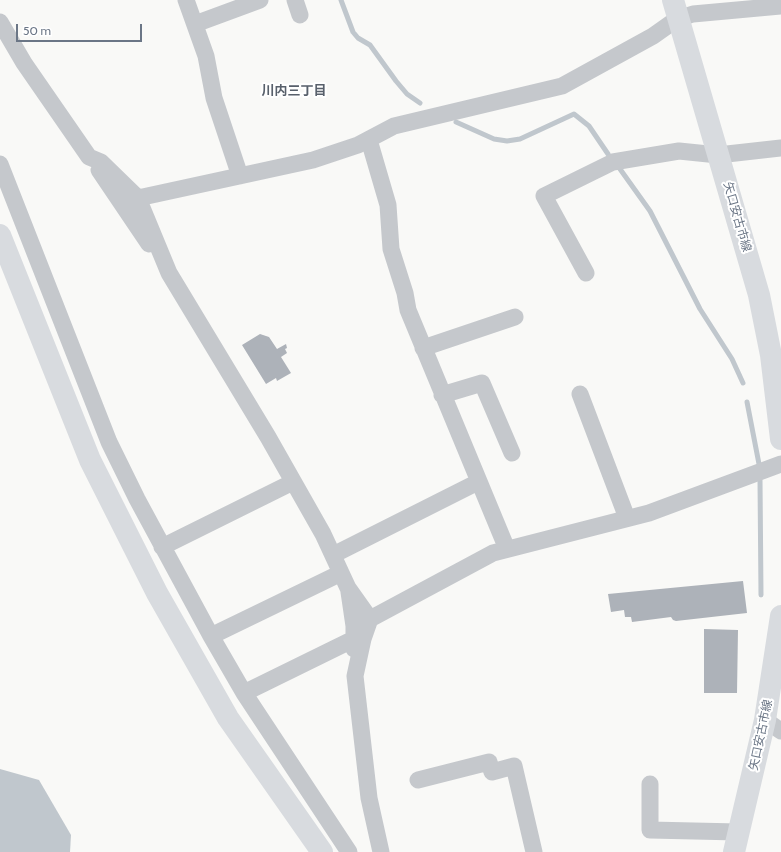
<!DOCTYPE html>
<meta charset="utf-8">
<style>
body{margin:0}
#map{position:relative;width:781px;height:852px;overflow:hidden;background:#f9f9f7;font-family:Cabin,sans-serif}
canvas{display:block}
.scale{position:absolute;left:16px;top:24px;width:126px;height:18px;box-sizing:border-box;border:2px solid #6b7686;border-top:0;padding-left:5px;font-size:12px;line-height:14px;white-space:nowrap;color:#6b7686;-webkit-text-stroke:3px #fff;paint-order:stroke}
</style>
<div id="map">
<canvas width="781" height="852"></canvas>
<div class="scale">50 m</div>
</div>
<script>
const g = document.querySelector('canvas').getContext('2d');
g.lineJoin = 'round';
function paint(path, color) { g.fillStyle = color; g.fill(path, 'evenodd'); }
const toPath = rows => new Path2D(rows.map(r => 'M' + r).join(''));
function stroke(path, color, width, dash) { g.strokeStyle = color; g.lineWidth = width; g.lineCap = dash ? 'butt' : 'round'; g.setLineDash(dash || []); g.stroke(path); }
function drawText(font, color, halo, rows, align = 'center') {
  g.font = font + ' Cabin,"Noto Sans JP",sans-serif'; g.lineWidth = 4; g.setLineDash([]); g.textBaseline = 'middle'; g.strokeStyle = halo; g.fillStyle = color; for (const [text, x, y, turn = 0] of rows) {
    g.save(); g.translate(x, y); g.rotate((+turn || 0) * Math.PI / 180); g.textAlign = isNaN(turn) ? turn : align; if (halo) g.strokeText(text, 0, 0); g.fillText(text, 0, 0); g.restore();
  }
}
paint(toPath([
 [0,769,39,780,71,835,70,852,0,852]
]), '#c0c7cd');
stroke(toPath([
 [341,0,353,32,358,38,370,45,396,81,407,94,420,103],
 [456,122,494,139,507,141,520,139,574,114,589,126,608,154],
 [620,169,650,211,700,309,732,359,743,383],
 [747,402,759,464],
 [760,480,761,595]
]), '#c0c7cd', 5);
paint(toPath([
 [260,334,269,337,277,349,286,344,287,348,285,349,287,353,281,357,291,373,277,381,276,378,266,384,242,345],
 [743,581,747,613,676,621,673,620,671,617,632,622,631,617,625,617,624,610,611,612,608,594],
 [704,629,738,630,737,693,704,693]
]), '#adb2b9');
stroke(toPath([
 [186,0,206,56,214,98,240,176],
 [295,0,300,15],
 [0,22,24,63,89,157,101,162,138,198,169,273,268,437,323,534,348,588,370,619],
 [195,24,260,0],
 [369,140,388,205,391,249,405,293,408,310,507,549],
 [0,164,109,442,137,499,211,636,244,693,349,852],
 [99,170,149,244],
 [138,198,313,160,358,145,394,126,562,86,653,36,677,19,693,14,781,6],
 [586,273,544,196,613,162,679,151,718,155,781,148],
 [423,348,515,317],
 [580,394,627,518],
 [442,395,482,383,512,453],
 [162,547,293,482],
 [333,555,478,482],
 [349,592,354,626,354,649],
 [211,636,341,573],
 [244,693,354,639],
 [765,720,781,731],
 [418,780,489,762,492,772,514,766,534,852],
 [650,784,650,830,738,832],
 [381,852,369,798,355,676,363,639,370,619,493,553,649,513,781,464]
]), '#c5c8cc', 17);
stroke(toPath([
 [673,0,759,295,771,355,781,439],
 [0,235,90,460,157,593,228,718,322,852],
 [734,852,765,720,781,616]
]), '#d8dbdf', 22);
drawText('12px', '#6b7686', '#fff', [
 ["矢口安古市線",737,217,74],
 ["矢口安古市線",761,735,-78]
]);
drawText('bold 13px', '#58606b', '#fff', [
 ["川内三丁目",294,91]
]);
</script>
